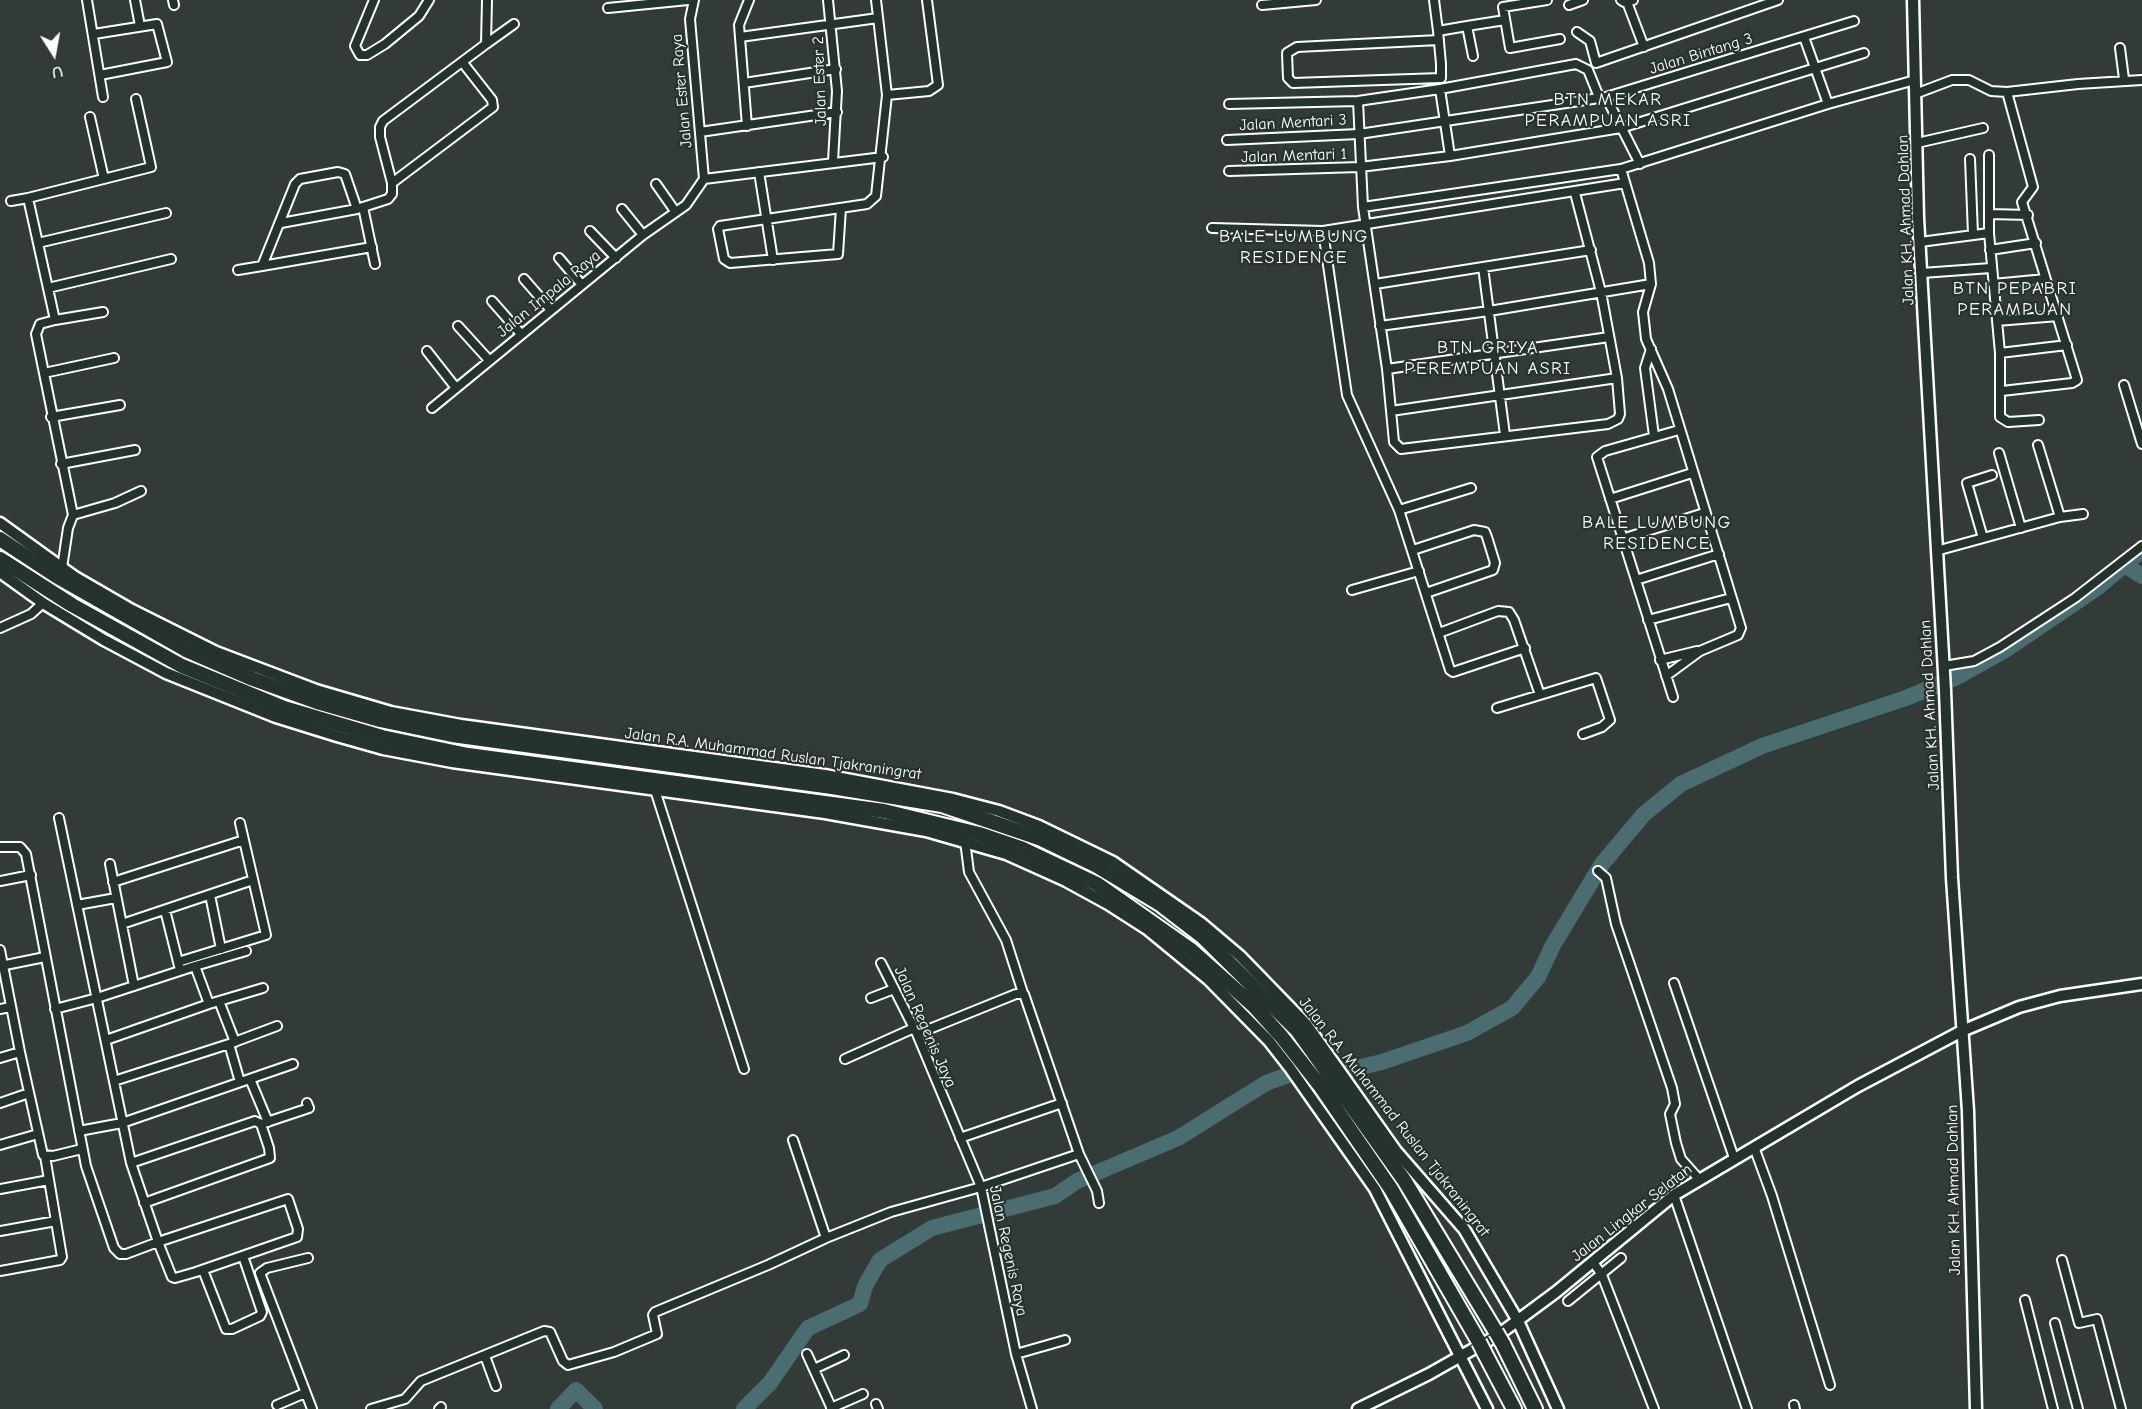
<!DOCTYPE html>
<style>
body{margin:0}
#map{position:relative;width:2142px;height:1409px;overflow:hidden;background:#323b38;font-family:"Comic Neue",sans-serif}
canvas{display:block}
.north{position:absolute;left:24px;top:24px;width:60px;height:60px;-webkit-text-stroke:4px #26332d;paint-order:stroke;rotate:169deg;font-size:16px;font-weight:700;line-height:24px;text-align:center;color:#fff}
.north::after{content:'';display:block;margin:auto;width:21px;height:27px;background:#fff;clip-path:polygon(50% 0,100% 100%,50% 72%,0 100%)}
</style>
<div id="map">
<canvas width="2142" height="1409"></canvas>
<div class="north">U</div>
</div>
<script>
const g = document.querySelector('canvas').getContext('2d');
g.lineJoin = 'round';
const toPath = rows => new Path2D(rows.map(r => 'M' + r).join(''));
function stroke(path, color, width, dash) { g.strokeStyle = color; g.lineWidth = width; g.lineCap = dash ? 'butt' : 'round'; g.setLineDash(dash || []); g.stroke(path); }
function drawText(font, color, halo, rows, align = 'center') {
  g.font = font + ' "Comic Neue",sans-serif'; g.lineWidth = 4.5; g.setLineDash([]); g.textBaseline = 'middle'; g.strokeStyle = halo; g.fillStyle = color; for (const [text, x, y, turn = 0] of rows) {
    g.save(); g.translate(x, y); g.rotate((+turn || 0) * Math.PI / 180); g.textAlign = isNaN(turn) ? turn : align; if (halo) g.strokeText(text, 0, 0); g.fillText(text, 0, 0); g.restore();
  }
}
stroke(toPath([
 [2125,565,2142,576],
 [558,1409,576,1390,595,1409],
 [744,1409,770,1383,808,1328,860,1304,865,1286,880,1260,932,1228,1055,1196,1077,1181,1178,1138,1266,1083,1299,1071,1335,1073,1382,1062,1467,1033,1512,1008,1538,977,1553,945,1602,864,1644,814,1681,784,1762,746,1906,698,1957,677,2007,649,2097,588,2142,550]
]), '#4b6d72', 16);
const street = toPath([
 [87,0,103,97],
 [135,0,140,26],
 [173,0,174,5],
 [374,0,355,46,360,55,367,55,385,44,419,16,429,0],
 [694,0,690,19,704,179],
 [828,0,837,91,833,161],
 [1434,0,1438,31,1441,64,1441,78,1293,83,1288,78,1287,53,1297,47,1439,40],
 [1547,0,1503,7,1510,48,1560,39],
 [1621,0,1624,2,1633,0],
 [1627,2,1644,47],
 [1262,5,1316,0],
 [1569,5,1583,0],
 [608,8,688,0],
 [1438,31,1467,26],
 [1577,32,1590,41,1596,63,1778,0],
 [94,34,157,24,167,62,100,75],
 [740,37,878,18],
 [1804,37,1828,104],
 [486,44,514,24],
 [2120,48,2124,79],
 [1473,56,1467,26,1505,20],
 [744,83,836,69],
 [1915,94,1952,80,1969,80,1991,91,2007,92,2078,84,2142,80],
 [887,95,929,91,938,85,927,0],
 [1606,97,1640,164],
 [136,99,151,167,28,198,55,320,40,324,36,334,73,515,115,503,141,491],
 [1358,101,1363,207,1387,369,1394,442,1401,449,1608,424,1618,419,1620,414,1617,378,1601,292,1575,193],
 [1229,104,1358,101,1440,89],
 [90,117,104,179],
 [747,126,739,25,749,0],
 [700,132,837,112],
 [1227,140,1359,134,1606,97,1854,21],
 [1917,143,1983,128],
 [1450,156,1440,89,1576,64,1588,70,1599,97],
 [1970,159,1973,234],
 [1621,169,1649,263,1651,284,1643,312,1646,339,1668,389,1741,628,1738,635,1700,651,1666,676],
 [1229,171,1360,167,1450,156,1621,128,1864,53],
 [759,172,773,260],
 [392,183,493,107,492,100,463,63],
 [656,184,675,211],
 [11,201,28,198],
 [363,207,375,264],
 [1363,207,1621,169,1828,104,1915,80],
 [841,208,838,254,730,263,724,259,718,229,720,226,867,204,876,196,887,95,876,0],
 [357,209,345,174,338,172,300,179,295,184,262,266,372,247],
 [622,209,643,235],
 [1990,214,2028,215],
 [281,223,357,209,388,199,392,194,392,183,380,137,380,127,383,121,486,44,487,0],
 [1212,228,1323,231,1625,183],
 [590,231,616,258],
 [1323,231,1347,395,1399,510,1450,670,1453,672,1525,648],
 [1989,233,1989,155],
 [1920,242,1989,233,2000,353,2000,417,2008,422,2039,420],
 [38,243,166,213],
 [1990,250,2036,243],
 [559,258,582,285],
 [1483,267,1505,435],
 [238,270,262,266],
 [1922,273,1991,268],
 [524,279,551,310],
 [1375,284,1591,250],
 [1993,284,2045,279],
 [48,288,171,259],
 [492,301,521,334],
 [55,320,103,312],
 [1997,321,2058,316],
 [458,326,488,359],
 [1380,326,1489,311,1651,284],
 [1651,349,1645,368,1654,436],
 [427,351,456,388],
 [2000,353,2067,345],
 [1387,369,1609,337],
 [44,373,114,358],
 [2124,385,2142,444],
 [2002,391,2072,383,2077,380,2022,202,2033,187,2007,92],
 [432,408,643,235,686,205,704,179,883,157],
 [1391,411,1617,378],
 [51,417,120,405],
 [2038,445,2060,517],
 [1999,453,2021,528],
 [61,464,135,450],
 [1610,499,1692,473],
 [1399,510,1471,488],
 [1983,538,1967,483,1992,475],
 [1622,539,1704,513],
 [1413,550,1474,530,1485,532,1487,537,1495,563,1493,570,1426,593],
 [1936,551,2060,517,2083,514],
 [62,568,68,528,73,515],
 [1636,580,1719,554],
 [1352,590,1419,571],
 [1648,620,1731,598],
 [0,628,31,614,43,603],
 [1439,633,1498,611,1509,612,1514,620,1540,695],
 [1660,660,1697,651],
 [1944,666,1974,661,2000,647,2075,598,2142,546],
 [1673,697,1597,457,1605,451,1679,430],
 [1497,708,1596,678,1610,720,1602,727,1583,734],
 [655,790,744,1069],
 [965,841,969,872,1006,940,1023,993],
 [0,847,20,847,26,854,86,1166,114,1248,120,1254,126,1254,158,1242,131,1163,59,818],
 [110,864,134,986],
 [1598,871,1606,878,1616,924,1672,1088,1675,1104,1670,1114,1676,1143,1681,1159,1698,1178],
 [0,881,31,875],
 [113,882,244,840],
 [210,895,221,949],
 [77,905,116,898],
 [165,910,179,966],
 [122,924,253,880],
 [0,950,20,1052],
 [178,962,266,935,240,823],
 [881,963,917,1034,981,1187,1016,1354,1032,1409],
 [0,966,45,957],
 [195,966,246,951],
 [1674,983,1734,1158],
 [871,998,894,989],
 [219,1001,235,1042],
 [209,1004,263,988],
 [0,1009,10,1007],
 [55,1009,97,998,195,966,209,1004,106,1040],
 [917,1034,1016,994,1024,994,1079,1154,1097,1191,1099,1203],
 [229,1044,277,1026],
 [0,1058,20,1052,43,1155,53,1156,82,1149],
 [845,1059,914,1028],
 [250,1079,268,1122],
 [114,1081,229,1044,240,1082],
 [0,1103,29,1093],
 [261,1124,309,1108,307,1103],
 [79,1131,122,1123,293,1064],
 [960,1138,1062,1103],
 [793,1140,826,1238],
 [0,1145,38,1134],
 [1754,1147,1772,1196,1830,1385],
 [131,1163,255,1121,261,1124,269,1148,270,1158,144,1203],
 [0,1189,49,1180],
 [1674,1195,1747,1409],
 [288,1199,298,1229,297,1237,196,1272,175,1278,172,1277,158,1242,288,1199],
 [0,1231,56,1221],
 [308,1258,267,1268,260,1273,312,1409],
 [2062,1260,2079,1323,2097,1319,2121,1409],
 [1593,1262,1602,1275,1654,1409],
 [203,1270,226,1329,232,1329,260,1316,262,1312,243,1256],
 [0,1271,60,1260,62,1257,45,1156],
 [2025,1300,2053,1409],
 [1568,1301,1621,1258],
 [2055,1323,2078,1409],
 [807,1354,832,1409],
 [1016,1354,1065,1340],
 [485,1356,496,1386],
 [814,1369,844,1355],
 [876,1404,878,1409],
 [277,1405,305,1393],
 [1794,1405,1795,1409],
 [831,1408,863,1394],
 [371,1409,405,1399,421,1381,544,1331,550,1332,563,1361,568,1365,614,1352,657,1334,653,1315,655,1312,768,1265,826,1238,891,1212,981,1187,1079,1154],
 [439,1409,441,1407]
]);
const secondary = toPath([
 [1913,0,1918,218,1945,690,1952,878,1968,1111,1976,1409],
 [0,523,75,577,132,610,216,652,316,690,391,712,461,725,825,775,953,799,999,811,1039,826,1113,862,1201,923,1240,956,1306,1024,1396,1151,1464,1229,1518,1321,1558,1409],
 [0,572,43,603,104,640,166,673,276,717,337,736,383,749,452,762,825,813,926,831,1006,854,1066,881,1108,904,1147,929,1209,980,1269,1041,1290,1068,1375,1189,1487,1409],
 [1358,1409,1429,1374,1498,1335,1556,1292,1674,1195,1858,1086,1962,1031,2019,1007,2060,996,2142,984]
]);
const highway = toPath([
 [0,539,56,576,186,650,253,679,317,702,380,720,452,735,832,787,942,805,1039,838,1097,866,1160,904,1203,937,1297,1030,1404,1180,1496,1332],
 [0,559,72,605,182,666,284,708,382,737,468,755,884,811,979,834,1023,849,1097,884,1191,950,1254,1006,1281,1036,1321,1087,1391,1189,1479,1342],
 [1503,1344,1535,1409],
 [1484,1352,1514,1409]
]);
stroke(street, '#fff', 12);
stroke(secondary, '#fff', 15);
stroke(highway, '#fff', 18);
stroke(street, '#26332d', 8);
stroke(secondary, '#26332d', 10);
stroke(highway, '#26332d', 14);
const highwayBridge = toPath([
 [1496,1332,1503,1344],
 [1479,1342,1484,1352]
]);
stroke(highwayBridge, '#fff', 18, []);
stroke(highwayBridge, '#26332d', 14);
drawText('16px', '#fff', '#26332d', [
 ["Jalan Bintang 3",1701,54,-17],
 ["Jalan Ester 2",820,81,-92],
 ["Jalan Ester Raya",682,91,-95],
 ["Jalan Mentari 3",1293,123,-3],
 ["Jalan Mentari 1",1294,156,-2],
 ["Jalan KH. Ahmad Dahlan",1906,220,-92],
 ["Jalan Impala Raya",549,294,-39],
 ["Jalan KH. Ahmad Dahlan",1930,705,-93],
 ["Jalan R.A. Muhammad Ruslan Tjakraningrat",773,754,8],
 ["Jalan Regenis Jaya",925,1027,66],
 ["Jalan R.A. Muhammad Ruslan Tjakraningrat",1394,1117,52],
 ["Jalan KH. Ahmad Dahlan",1954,1190,-91],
 ["Jalan Lingkar Selatan",1632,1213,-38],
 ["Jalan Regenis Raya",1008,1251,78]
]);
g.letterSpacing = '1.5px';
drawText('18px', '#fff', '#26332d', [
 ["BTN MEKAR",1608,100],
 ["PERAMPUAN ASRI",1608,121],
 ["BALE LUMBUNG",1294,237],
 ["RESIDENCE",1294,258],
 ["BTN PEPABRI",2015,289],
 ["PERAMPUAN",2015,310],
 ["BTN GRIYA",1488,348],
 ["PEREMPUAN ASRI",1488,369],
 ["BALE LUMBUNG",1657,523],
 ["RESIDENCE",1657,544]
]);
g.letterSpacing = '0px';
</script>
